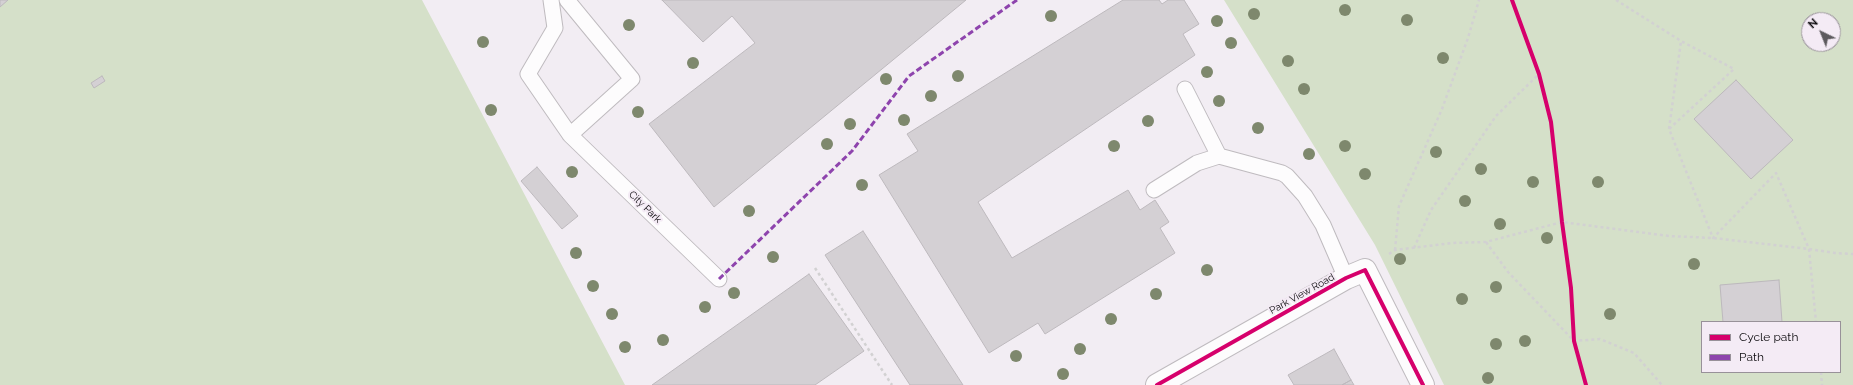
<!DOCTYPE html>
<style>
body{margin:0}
#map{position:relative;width:1853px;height:385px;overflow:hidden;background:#f2edf3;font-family:Raleway,sans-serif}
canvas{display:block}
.legend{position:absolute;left:1701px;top:321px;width:140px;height:52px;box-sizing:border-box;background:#f4ebf5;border:1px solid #989199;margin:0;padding:5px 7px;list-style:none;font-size:12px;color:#0d0b0e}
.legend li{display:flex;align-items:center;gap:8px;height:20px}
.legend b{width:20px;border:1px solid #989199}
.north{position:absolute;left:1801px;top:12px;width:40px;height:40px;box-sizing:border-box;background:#f4ebf5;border:1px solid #989199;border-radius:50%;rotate:317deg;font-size:11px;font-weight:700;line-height:16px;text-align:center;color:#0d0b0e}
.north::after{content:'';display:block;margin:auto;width:14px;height:18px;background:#5d5a5e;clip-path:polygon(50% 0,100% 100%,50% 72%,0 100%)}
</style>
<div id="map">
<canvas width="1853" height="385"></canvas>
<ul class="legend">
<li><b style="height:5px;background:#d6006c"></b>Cycle path</li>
<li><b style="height:5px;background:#8e44ad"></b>Path</li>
</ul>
<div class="north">N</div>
</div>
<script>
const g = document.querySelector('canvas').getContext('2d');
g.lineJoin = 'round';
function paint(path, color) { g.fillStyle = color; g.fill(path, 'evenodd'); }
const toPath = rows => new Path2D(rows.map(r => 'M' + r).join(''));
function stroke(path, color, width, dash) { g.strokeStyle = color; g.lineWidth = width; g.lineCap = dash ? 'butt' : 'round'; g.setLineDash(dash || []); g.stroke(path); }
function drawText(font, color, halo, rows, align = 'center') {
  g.font = font + ' Raleway,sans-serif'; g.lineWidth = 4; g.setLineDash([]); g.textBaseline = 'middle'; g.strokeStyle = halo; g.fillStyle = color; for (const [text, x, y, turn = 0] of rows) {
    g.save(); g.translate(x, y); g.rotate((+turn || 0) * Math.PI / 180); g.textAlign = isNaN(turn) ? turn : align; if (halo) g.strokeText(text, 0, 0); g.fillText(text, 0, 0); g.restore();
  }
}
paint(toPath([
 [0,0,422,0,625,385,0,385],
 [1224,0,1853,0,1853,385,1444,385,1375,245],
 [1809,20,1833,20,1833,44,1809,44],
 [1702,322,1840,322,1840,372,1702,372]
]), '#d5e0c9');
const building = toPath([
 [0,0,8,0,0,7,0,0],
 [662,0,966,0,714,207,649,124,755,43,732,16,703,42,662,0],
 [1123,0,1159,0,1162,4,1168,0,1184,0,1199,24,1183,34,1195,55,978,202,1012,258,1128,190,1140,210,1155,200,1169,222,1160,228,1175,253,1045,334,1038,323,989,353,879,175,918,151,907,134,1123,0],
 [102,76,105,81,94,88,91,83,102,76],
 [1736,80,1793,140,1751,179,1694,119,1736,80],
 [537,167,578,216,562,229,521,181,537,167],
 [863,231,963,385,910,385,825,255,863,231],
 [809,274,864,351,815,385,652,385,809,274],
 [1779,280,1782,322,1723,322,1720,285,1779,280],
 [1334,349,1351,380,1342,385,1294,385,1288,375,1334,349],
 [1351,380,1354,385,1342,385,1351,380]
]);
paint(building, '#d4d0d4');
stroke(building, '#bdb9bd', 1);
const lane = toPath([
 [551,0,555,28,528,74,570,135,632,79,567,0],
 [1185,89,1219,156,1282,173,1287,176,1305,196,1323,225,1346,278],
 [570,135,719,279],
 [1154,190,1197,163,1219,156]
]);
const street = toPath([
 [1157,385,1346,278,1365,270,1423,385]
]);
stroke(lane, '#bfbbbf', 17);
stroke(street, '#bfbbbf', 24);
stroke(toPath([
 [1512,0,1539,74,1551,122,1562,222,1571,288,1574,341,1586,385],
 [1616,0,1681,41,1734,69,1669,129,1713,238,1776,173,1809,249,1816,322],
 [1669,129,1681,41],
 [1486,242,1508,272,1574,341,1600,339,1634,353,1662,385],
 [1414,248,1431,210,1496,116,1539,74],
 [1395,250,1399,206,1442,109,1468,38,1479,0],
 [1389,254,1395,250,1452,243,1486,242,1562,222,1669,236,1713,238,1809,249,1835,253,1853,254],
 [815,268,892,385],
 [1821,372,1822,385]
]), '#d2d1d2', 2.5, [3, 3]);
stroke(lane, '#fdfcfd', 15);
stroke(street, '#fdfcfd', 22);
stroke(toPath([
 [719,279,852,151,909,76,1017,0]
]), '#8e44ad', 3, [6, 3]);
stroke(toPath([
 [1512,0,1539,74,1551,122,1562,222,1571,288,1574,341,1586,385],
 [1157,385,1346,278,1365,270,1423,385]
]), '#d6006c', 4);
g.fillStyle = '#7e886d';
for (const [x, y] of [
 [1345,10],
 [1254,14],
 [1051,16],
 [1407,20],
 [1217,21],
 [629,25],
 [483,42],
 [1231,43],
 [1443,58],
 [1288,61],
 [693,63],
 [1207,72],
 [958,76],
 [886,79],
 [1304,89],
 [931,96],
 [1219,101],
 [491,110],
 [638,112],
 [904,120],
 [1148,121],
 [850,124],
 [1258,128],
 [827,144],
 [1114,146],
 [1345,146],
 [1436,152],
 [1309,154],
 [1481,169],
 [572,172],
 [1365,174],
 [1533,182],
 [1598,182],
 [862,185],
 [1465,201],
 [749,211],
 [1500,224],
 [1547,238],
 [576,253],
 [773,257],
 [1400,259],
 [1694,264],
 [1207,270],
 [593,286],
 [1496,287],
 [734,293],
 [1156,294],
 [1462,299],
 [705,307],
 [612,314],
 [1610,314],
 [1111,319],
 [663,340],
 [1525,341],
 [1496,344],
 [625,347],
 [1080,349],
 [1016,356],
 [1063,374],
 [1488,378]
]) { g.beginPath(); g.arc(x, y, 6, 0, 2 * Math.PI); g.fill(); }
drawText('10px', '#0d0b0e', '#f4ebf5', [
 ["City Park",645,207,44],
 ["Park View Road",1302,294,-29]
]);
</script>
